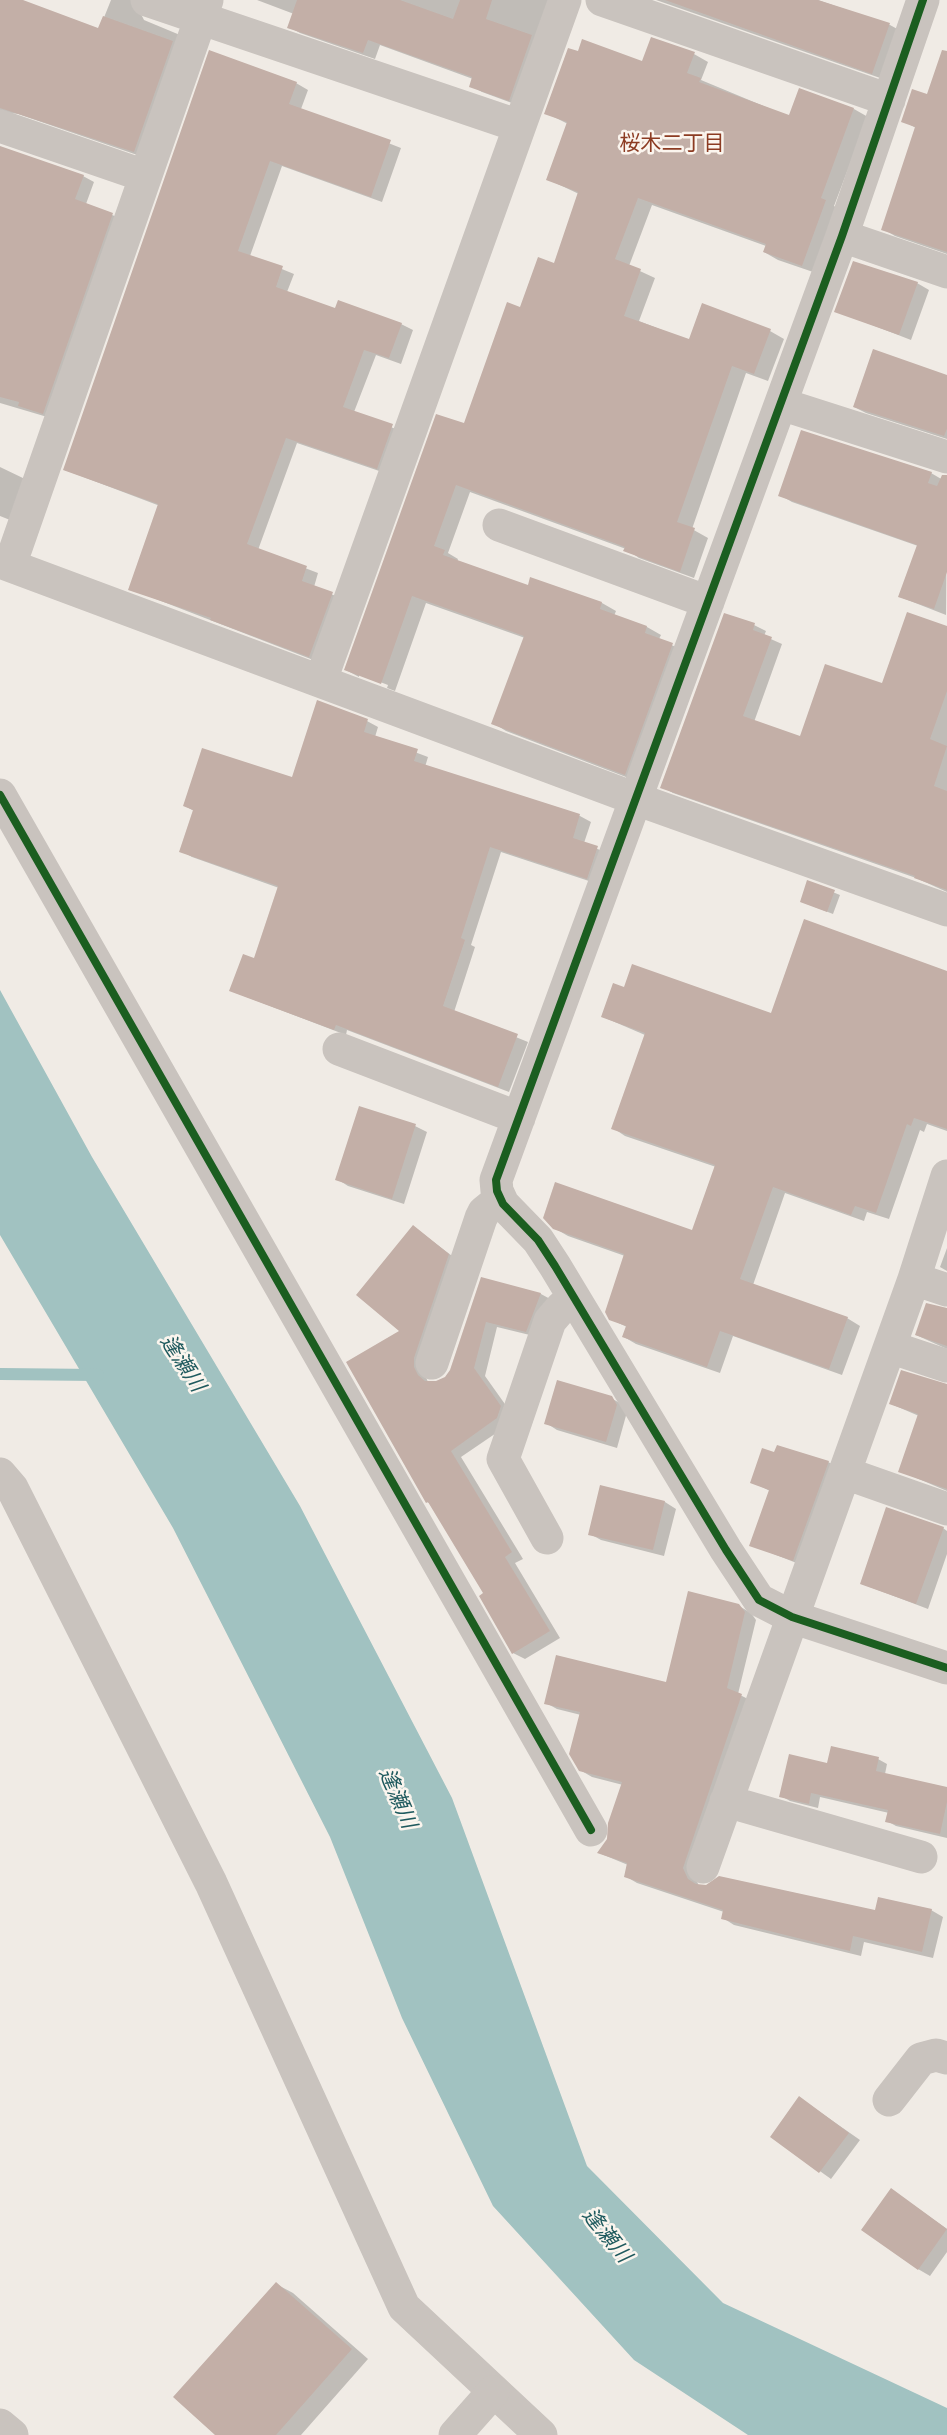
<!DOCTYPE html>
<meta charset="utf-8">
<style>
body{margin:0}
canvas{display:block;background:#f0ebe5}
</style>
<canvas width="947" height="2435"></canvas>
<script>
const g = document.querySelector('canvas').getContext('2d');
g.lineJoin = 'round';
function paint(path, color) { g.fillStyle = color; g.fill(path, 'evenodd'); }
const toPath = rows => new Path2D(rows.map(r => 'M' + r).join(''));
function stroke(path, color, width, dash) { g.strokeStyle = color; g.lineWidth = width; g.lineCap = dash ? 'butt' : 'round'; g.setLineDash(dash || []); g.stroke(path); }
function drawText(font, color, halo, rows, align = 'center') {
  g.font = font + ' "Exo 2","Noto Sans JP",sans-serif'; g.lineWidth = 5; g.setLineDash([]); g.textBaseline = 'middle'; g.strokeStyle = halo; g.fillStyle = color; for (const [text, x, y, turn = 0] of rows) {
    g.save(); g.translate(x, y); g.rotate((+turn || 0) * Math.PI / 180); g.textAlign = isNaN(turn) ? turn : align; if (halo) g.strokeText(text, 0, 0); g.fillText(text, 0, 0); g.restore();
  }
}
paint(toPath([
 [0,990,92,1157,300,1506,452,1798,587,2166,723,2303,947,2408,947,2435,748,2435,634,2360,493,2206,402,2018,330,1837,173,1528,0,1235]
]), '#a1c2c1');
paint(toPath([
 [0,0,15,0,99,30,111,0,141,0,140,12,144,20,180,35,146,158,18,114,9,113,0,117],
 [257,0,557,0,520,106,482,92,471,86,473,79,380,45,375,59,300,33,289,27,294,14],
 [656,0,818,0,890,25,901,31,883,79],
 [694,54,708,62,701,80,790,117,854,109,868,117,834,206,839,209,816,273,778,260,764,252,766,246,652,205,629,266,655,278,639,321,690,341,703,305,770,331,784,339,768,381,746,373,692,529,708,538,694,578,639,558,626,549,470,492,448,553,458,559,457,562,528,587,602,603,616,611,614,616,647,627,661,635,659,639,686,652,639,782,506,731,493,723,525,638,426,603,395,691,387,688,388,685,359,674,359,677,346,670,521,309,555,265,579,194,547,179,568,124,546,113,643,63],
 [296,83,308,90,301,109,401,148,382,202,282,166,250,256,294,274,287,292,336,310,401,324,413,330,401,364,376,355,354,412,403,432,388,474,297,443,258,550,318,573,314,587,343,599,321,663,130,589,160,506,65,470],
 [947,103,947,254,895,236,883,229,916,128,903,121],
 [0,147,83,176,94,182,86,204,124,220,54,419,0,403],
 [917,283,929,290,911,340,836,311],
 [947,377,947,439,866,413,854,407],
 [0,467,25,479,10,520,0,516],
 [931,473,943,480,947,491,946,615,900,597,918,546,792,502,780,495],
 [754,625,766,631,764,636,782,644,754,722,801,738,883,685,947,628,947,892,916,878,673,793,662,787],
 [367,721,378,727,375,737,428,757,425,767,580,816,591,822,584,843,609,854,598,884,501,852,471,945,475,947,454,1012,528,1042,509,1092,347,1030,346,1035,231,991,255,960,279,888,192,857,181,851,194,811,185,806,293,779],
 [808,882,840,895,833,914,802,902],
 [947,973,947,1131,927,1124,924,1132,920,1130,889,1219,867,1212,864,1221,785,1193,753,1285,847,1318,860,1326,842,1375,733,1336,720,1373,636,1344,624,1337,627,1327,610,1319,625,1256,568,1236,554,1228,693,1232,716,1167,625,1136,613,1128,645,1035,603,1017,625,988,772,1015],
 [415,1126,427,1132,404,1204,348,1186,337,1179],
 [414,1227,460,1262,425,1375,428,1382,437,1383,446,1378,451,1370,482,1279,541,1294,552,1300,538,1337,497,1327,485,1376,512,1414,508,1425,461,1457,523,1559,515,1563,560,1638,525,1659,513,1653,485,1594,431,1504,427,1502,401,1331],
 [947,1248,947,1271,940,1267],
 [947,1309,947,1349,916,1335],
 [947,1385,947,1491,900,1471,919,1416,891,1404],
 [611,1398,623,1405,627,1412,617,1448,557,1430,546,1423],
 [775,1454,828,1462,840,1468,804,1566,751,1545,770,1491,752,1482],
 [602,1487,665,1502,676,1509,664,1556,601,1540,590,1534],
 [943,1528,947,1531,947,1554,928,1609,862,1584],
 [739,1606,751,1613,756,1620,738,1694,752,1701,694,1875,699,1886,876,1912,931,1910,943,1917,933,1958,864,1942,861,1956,734,1925,723,1918,724,1912,637,1883,625,1876,628,1865,599,1853,609,1839,623,1785,592,1777,580,1770,581,1715,557,1709,546,1703,667,1684],
 [878,1759,887,1764,885,1774,947,1789,947,1838,896,1826,887,1821,889,1813,820,1797,818,1808,790,1801,781,1796,828,1765],
 [800,2098,860,2140,831,2179,772,2137],
 [892,2190,947,2229,947,2252,930,2276,918,2269],
 [276,2284,293,2293,368,2359,301,2435,217,2435]
]), '#0003');
stroke(toPath([
 [0,1374,98,1375]
]), '#a1c2c1', 12);
paint(toPath([
 [0,0,23,0,98,28,103,16,173,41,134,152,0,108],
 [297,0,400,0,453,19,460,0,492,0,486,19,532,35,509,101,469,87,472,77,368,40,363,53,287,28],
 [665,0,818,0,890,23,872,74],
 [651,37,695,52,687,73,701,78,699,82,789,115,799,88,854,108,821,198,826,200,802,266,763,252,766,244,638,198,615,259,641,269,624,316,689,339,702,303,771,329,754,374,732,366,677,522,695,528,680,572,623,551,625,547,456,485,434,546,445,550,443,555,528,585,530,577,602,602,600,609,647,626,645,633,673,643,625,775,491,724,524,636,412,596,381,684,344,670,436,414,464,423,507,302,520,307,538,257,554,263,578,192,546,180,567,122,544,114,568,48,578,51,582,39,642,61],
 [209,50,297,82,289,104,391,140,371,197,270,161,238,251,283,266,276,287,335,308,338,300,402,323,389,358,364,350,343,407,393,424,377,469,286,438,247,544,307,566,302,581,333,592,309,657,210,620,211,618,128,590,158,504,63,470],
 [942,50,947,51,947,252,881,230,915,127,901,122,912,89,927,94],
 [0,146,84,175,75,199,113,213,43,414,18,406,19,402,0,397],
 [853,261,918,282,899,335,834,312],
 [873,349,947,375,947,429,944,436,853,407],
 [801,430,932,472,928,483,937,486,942,475,947,475,947,572,934,609,898,597,917,545,778,496],
 [907,612,947,626,947,691,930,739,947,746,934,786,947,791,947,890,914,878,915,876,660,788,724,613,755,623,753,630,772,637,743,716,800,736,825,664,882,683],
 [317,700,368,719,364,732,418,749,414,761,580,814,573,838,598,846,587,879,490,847,461,938,465,940,443,1006,518,1034,498,1087,336,1025,334,1030,229,991,243,954,254,958,278,886,179,852,193,810,183,806,202,748,292,777],
 [807,880,835,890,827,912,800,902],
 [804,919,947,971,947,1129,914,1118,911,1126,907,1124,876,1213,855,1206,851,1215,773,1187,740,1279,848,1317,829,1369,720,1331,707,1367,622,1337,626,1326,609,1320,605,1312,624,1254,553,1229,543,1218,555,1182,692,1230,715,1165,611,1129,645,1033,601,1017,613,983,624,987,632,964,771,1013],
 [359,1106,416,1124,392,1199,335,1180],
 [413,1225,449,1254,414,1358,414,1367,418,1375,425,1381,436,1381,445,1377,450,1370,481,1277,541,1293,526,1332,486,1322,474,1368,501,1406,497,1418,451,1451,512,1552,505,1557,550,1631,512,1654,479,1596,483,1593,428,1502,426,1503,346,1362,399,1331,356,1295],
 [926,1303,947,1308,947,1346,915,1335],
 [901,1370,947,1384,947,1489,898,1472,918,1414,889,1404],
 [557,1380,612,1396,617,1405,606,1442,544,1424],
 [777,1445,829,1461,793,1561,749,1546,769,1490,750,1483,762,1448,774,1452],
 [600,1485,665,1501,653,1550,588,1535],
 [886,1507,944,1527,916,1604,860,1584],
 [688,1591,739,1604,745,1612,727,1688,742,1694,683,1868,688,1879,696,1884,706,1885,719,1876,875,1910,878,1897,932,1909,922,1952,853,1936,850,1951,721,1919,723,1910,624,1877,627,1863,597,1853,607,1839,608,1823,622,1782,579,1771,569,1754,580,1712,544,1704,556,1655,666,1682],
 [831,1746,879,1757,876,1771,947,1787,947,1802,940,1834,885,1822,888,1810,811,1793,809,1804,779,1797,789,1754,827,1763],
 [799,2096,849,2133,819,2173,770,2137],
 [891,2188,947,2229,918,2270,861,2230],
 [276,2282,352,2349,276,2435,215,2435,173,2397]
]), '#c3afa7');
stroke(toPath([
 [147,0,519,126],
 [602,0,889,100],
 [923,0,842,236,496,1180,497,1191,503,1204,538,1240,555,1266,726,1550,759,1600,792,1617,947,1668],
 [0,126,145,176],
 [842,236,947,272],
 [781,404,947,457],
 [499,525,708,602],
 [0,562,636,799,947,910],
 [10,565,207,0],
 [321,680,565,0],
 [0,795,591,1830],
 [339,1049,519,1118],
 [914,1279,947,1290],
 [890,1347,947,1366],
 [432,1363,481,1218,484,1212,500,1199],
 [845,1473,947,1509],
 [0,1474,12,1488,211,1883,404,2307,541,2435],
 [547,1538,503,1459,550,1321,562,1307,575,1300],
 [726,1801,921,1857],
 [703,1867,914,1279,947,1176],
 [889,2100,921,2059,936,2055,947,2058]
]), '#c9c3be', 33);
stroke(toPath([
 [0,2425,12,2435],
 [455,2435,493,2392]
]), '#c9c3be', 33);
stroke(toPath([
 [923,0,842,236,496,1180,497,1191,503,1204,538,1240,555,1266,726,1550,759,1600,792,1617,947,1668],
 [0,795,591,1830]
]), '#1b5e20', 8);
drawText('21px', '#8c3b22', '#fbf5ee', [
 ["桜木二丁目",672,143]
]);
drawText('italic 21px', '#1f5a5e', '#fbf5ee', [
 ["逢瀬川",183,1363,57],
 ["逢瀬川",398,1798,67],
 ["逢瀬川",607,2235,51]
]);
</script>
